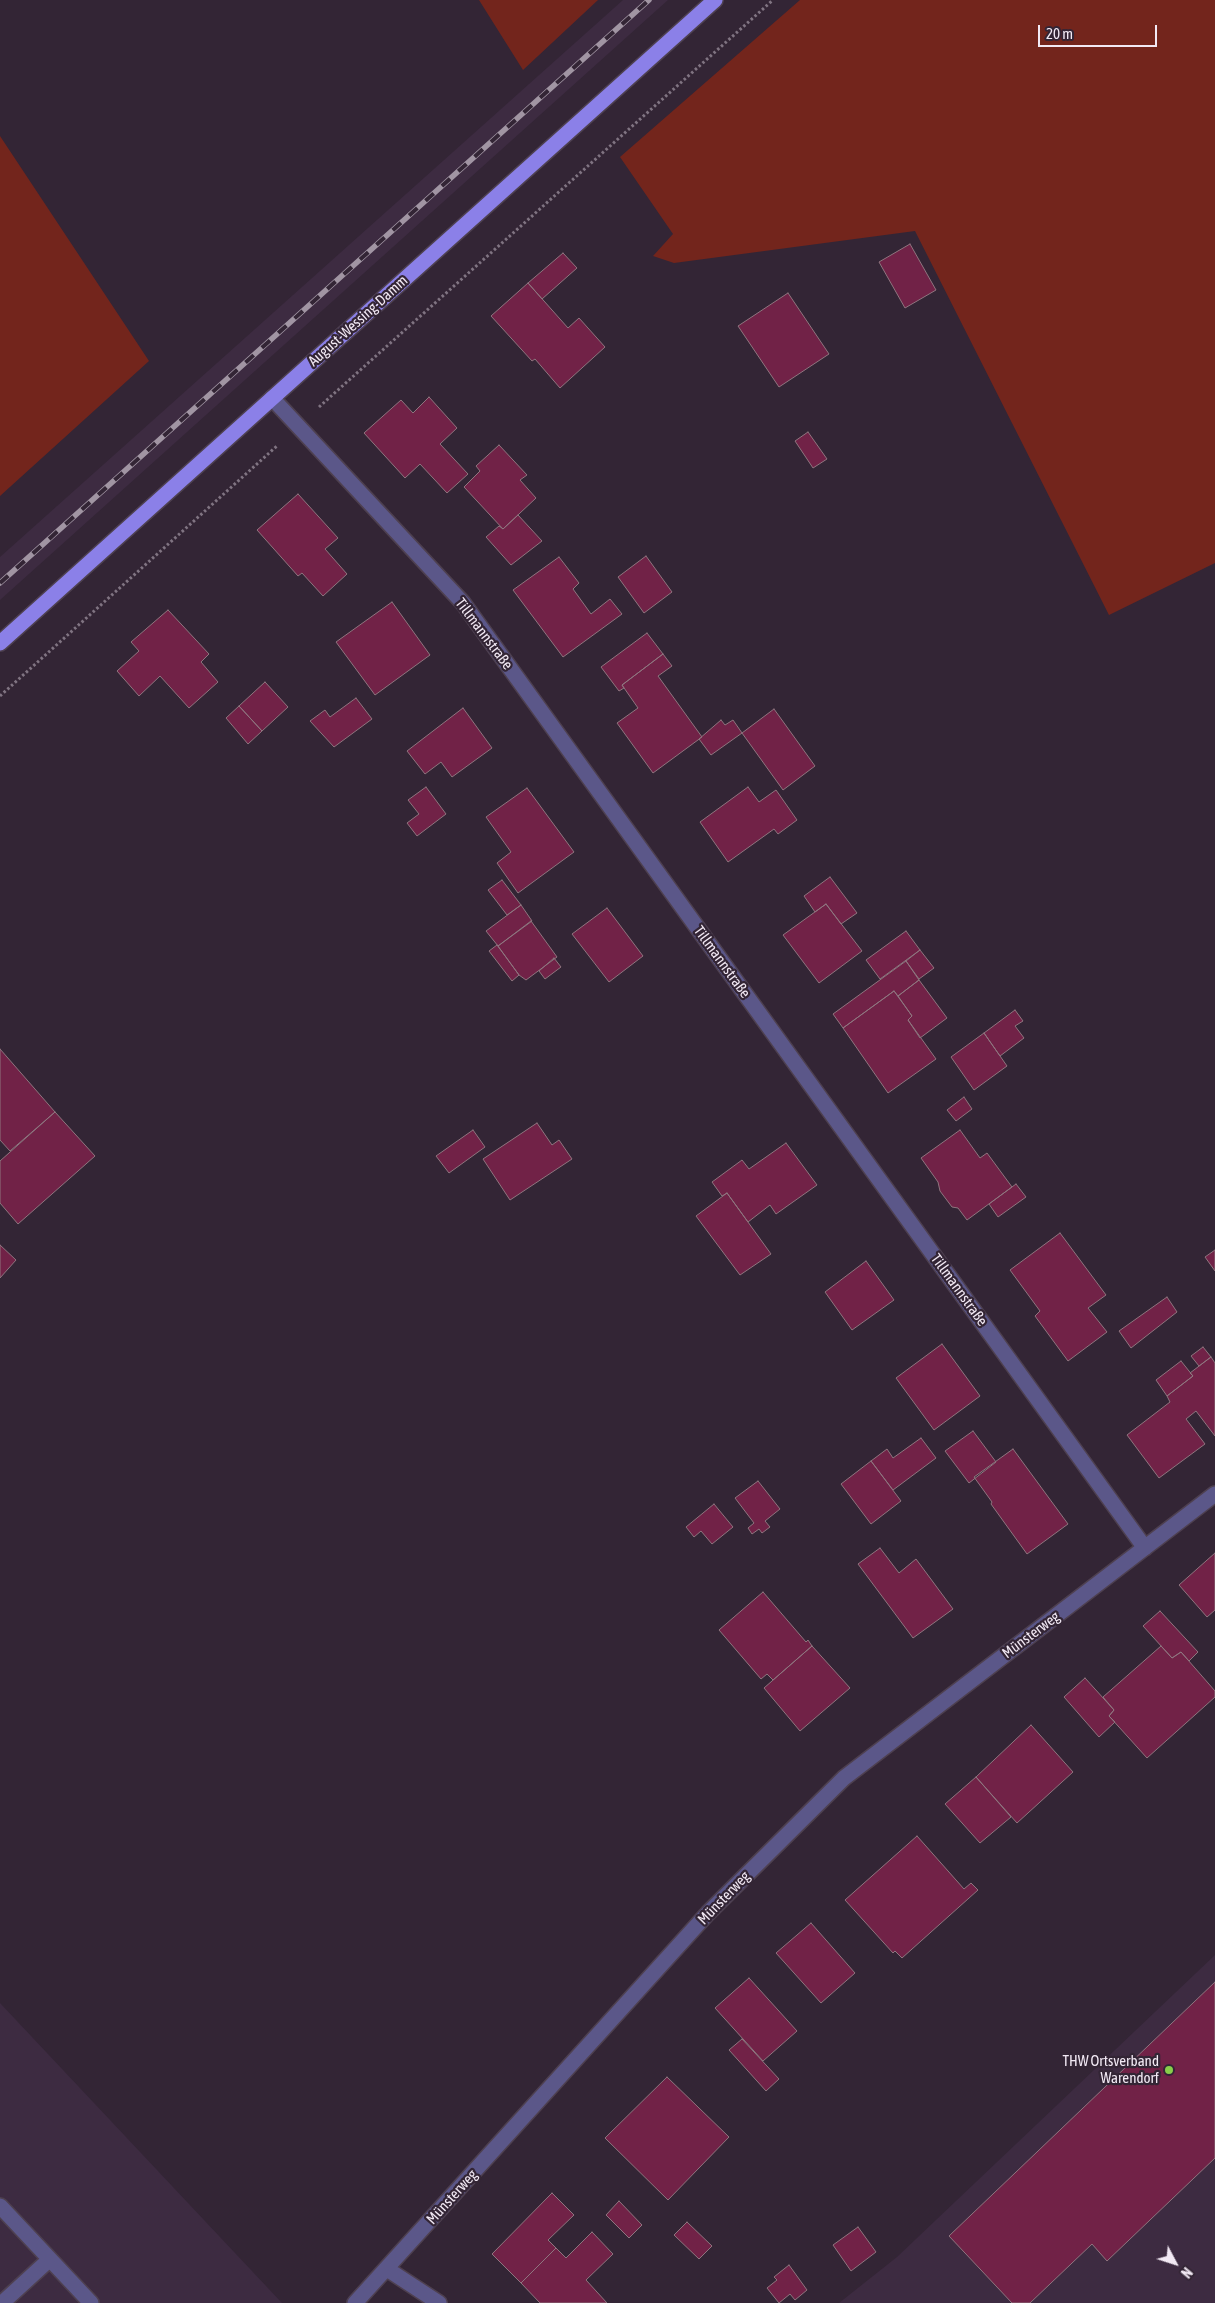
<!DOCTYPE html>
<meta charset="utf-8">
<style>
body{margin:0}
#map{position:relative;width:1215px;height:2303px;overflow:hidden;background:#332535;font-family:"Asap Condensed",sans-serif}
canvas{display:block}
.north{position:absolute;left:1150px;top:2238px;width:50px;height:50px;-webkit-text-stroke:4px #332535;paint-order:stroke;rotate:130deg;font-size:14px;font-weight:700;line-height:20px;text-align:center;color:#f2e9f4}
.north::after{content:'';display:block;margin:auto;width:18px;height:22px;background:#f2e9f4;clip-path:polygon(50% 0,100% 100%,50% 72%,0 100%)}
.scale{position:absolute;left:1038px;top:25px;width:119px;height:22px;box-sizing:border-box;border:2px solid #f2e9f4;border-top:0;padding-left:6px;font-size:15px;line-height:18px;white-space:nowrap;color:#f2e9f4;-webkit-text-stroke:4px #332535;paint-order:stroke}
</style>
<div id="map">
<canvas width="1215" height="2303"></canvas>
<div class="north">N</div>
<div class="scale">20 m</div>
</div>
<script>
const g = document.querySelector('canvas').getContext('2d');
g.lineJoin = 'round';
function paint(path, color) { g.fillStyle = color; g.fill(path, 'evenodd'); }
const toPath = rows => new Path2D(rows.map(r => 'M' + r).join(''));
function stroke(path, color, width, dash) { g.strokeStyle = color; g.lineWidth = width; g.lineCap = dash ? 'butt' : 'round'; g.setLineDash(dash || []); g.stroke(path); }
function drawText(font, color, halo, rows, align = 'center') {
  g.font = font + ' "Asap Condensed",sans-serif'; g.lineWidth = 4.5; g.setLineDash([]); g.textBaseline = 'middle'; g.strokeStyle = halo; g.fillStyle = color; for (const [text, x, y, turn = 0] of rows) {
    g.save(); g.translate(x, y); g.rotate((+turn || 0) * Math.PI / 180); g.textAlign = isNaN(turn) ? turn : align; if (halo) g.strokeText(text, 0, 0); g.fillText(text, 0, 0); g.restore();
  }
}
paint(toPath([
 [623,0,668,0,0,600,0,557],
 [1215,1955,1215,2303,839,2303,897,2257],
 [0,2003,282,2303,0,2303]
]), '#3d2b41');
paint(toPath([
 [479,0,598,0,523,70],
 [800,0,1215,0,1215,563,1109,615,915,231,674,263,653,256,673,234,620,157],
 [0,136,149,361,0,496]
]), '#73251c');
const building = toPath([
 [910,244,936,290,905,308,879,262,910,244],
 [563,253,577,268,542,299,528,283,563,253],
 [528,283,568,328,579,318,605,347,560,388,535,359,532,361,491,316,528,283],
 [788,293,829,354,779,387,738,326,788,293],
 [429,397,457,428,440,444,468,474,447,493,420,464,405,478,364,433,401,400,413,413,429,397],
 [808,432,827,459,813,468,795,441,808,432],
 [499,445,527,475,520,480,536,498,503,529,464,487,480,471,476,466,499,445],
 [298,494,338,538,325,549,347,574,323,596,302,573,298,576,257,530,298,494],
 [518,515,542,541,511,565,486,537,499,526,503,529,518,515],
 [646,556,672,592,644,613,618,577,646,556],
 [559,557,579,583,573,589,591,614,610,599,622,614,563,657,513,590,559,557],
 [392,602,430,655,375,695,336,642,392,602],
 [168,610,209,654,201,662,218,682,189,708,160,676,139,696,117,671,139,651,131,642,168,610],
 [647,633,663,654,622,685,624,688,619,691,601,667,647,633],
 [663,654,672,666,658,676,702,737,653,773,617,723,638,708,622,685,663,654],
 [265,682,288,707,262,731,239,706,265,682],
 [356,698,372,719,334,747,310,721,325,710,330,717,356,698],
 [239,706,262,731,248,744,226,718,239,706],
 [463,708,492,748,452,777,441,762,425,774,407,751,463,708],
 [774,709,815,766,783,790,742,733,774,709],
 [721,720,725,725,733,720,742,733,711,755,699,739,721,720],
 [426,787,446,814,417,836,407,823,419,814,408,800,426,787],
 [748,787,759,802,776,790,797,820,778,834,774,829,728,862,700,822,748,787],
 [527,788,574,852,518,893,497,863,511,852,486,817,527,788],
 [830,877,857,913,841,924,826,904,815,912,804,896,830,877],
 [502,880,521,905,507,915,488,890,502,880],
 [826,904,862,951,819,983,783,935,826,904],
 [521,905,532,921,498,946,486,931,521,905],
 [607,908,643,956,609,982,572,934,607,908],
 [531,921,557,957,526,980,519,975,498,946,531,921],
 [906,931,920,950,880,979,866,960,906,931],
 [497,945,519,975,512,981,489,951,497,945],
 [920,950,934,968,919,979,906,961,920,950],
 [554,958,561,967,545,979,539,971,554,958],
 [906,961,919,980,898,996,894,991,843,1028,833,1014,906,961],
 [919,980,947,1018,920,1038,908,1020,912,1016,898,996,919,980],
 [894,991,912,1016,908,1020,936,1059,888,1093,843,1028,894,991],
 [1015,1010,1023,1021,1015,1026,1024,1038,1000,1056,984,1033,1015,1010],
 [984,1033,1007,1066,974,1090,951,1057,984,1033],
 [0,1049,55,1112,10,1151,0,1140,0,1049],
 [964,1097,972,1109,956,1121,947,1110,964,1097],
 [55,1112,95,1156,18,1224,0,1203,0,1161,55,1112],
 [537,1123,552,1145,559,1140,572,1159,510,1200,483,1159,537,1123],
 [473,1130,485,1147,449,1173,436,1156,473,1130],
 [960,1130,980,1158,987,1153,1012,1187,967,1220,958,1208,952,1207,940,1191,938,1182,921,1158,960,1130],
 [786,1143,817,1185,776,1214,770,1205,748,1222,727,1193,722,1196,712,1182,742,1160,749,1169,786,1143],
 [1016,1184,1026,1197,998,1217,989,1204,1016,1184],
 [727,1193,771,1254,740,1275,696,1216,727,1193],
 [1060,1233,1106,1295,1088,1308,1107,1332,1068,1361,1035,1316,1040,1311,1010,1270,1060,1233],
 [0,1245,16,1260,0,1278,0,1245],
 [1215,1250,1215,1271,1205,1257,1215,1250],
 [866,1261,894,1300,852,1330,825,1292,866,1261],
 [1167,1297,1177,1312,1131,1348,1119,1331,1167,1297],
 [942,1344,980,1396,934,1430,896,1378,942,1344],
 [1203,1347,1211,1357,1199,1366,1191,1356,1203,1347],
 [1211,1357,1215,1363,1215,1436,1196,1411,1186,1419,1205,1444,1159,1478,1127,1435,1170,1402,1167,1396,1193,1376,1190,1373,1211,1357],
 [1181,1361,1193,1376,1167,1396,1156,1380,1181,1361],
 [973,1431,996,1462,969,1483,945,1451,973,1431],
 [921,1438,936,1458,893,1490,871,1461,887,1449,893,1458,921,1438],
 [1013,1449,1068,1524,1027,1554,991,1504,992,1502,974,1477,1013,1449],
 [871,1461,901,1501,871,1524,841,1484,871,1461],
 [758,1481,780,1509,765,1521,770,1527,762,1533,759,1529,752,1534,748,1528,754,1523,735,1498,758,1481],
 [714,1504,733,1527,712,1544,701,1531,694,1537,686,1527,714,1504],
 [880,1548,899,1573,916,1559,953,1609,913,1638,858,1564,880,1548],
 [1215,1553,1215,1610,1207,1617,1179,1585,1215,1553],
 [763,1592,806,1642,808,1640,812,1646,773,1680,767,1674,761,1679,719,1630,763,1592],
 [1160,1611,1198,1652,1189,1661,1181,1652,1172,1658,1143,1626,1160,1611],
 [812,1646,850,1688,800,1731,764,1688,812,1646],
 [1161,1646,1172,1658,1181,1652,1215,1691,1215,1697,1147,1758,1109,1716,1114,1710,1103,1697,1161,1646],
 [1085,1678,1114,1710,1109,1716,1115,1722,1099,1737,1064,1697,1085,1678],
 [1031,1725,1073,1772,1017,1823,976,1777,1031,1725],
 [976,1777,1011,1817,980,1843,945,1804,976,1777],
 [917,1836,964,1889,971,1883,978,1890,902,1958,895,1951,893,1953,845,1900,917,1836],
 [811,1923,855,1973,821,2003,776,1953,811,1923],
 [749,1978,797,2031,763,2061,715,2008,749,1978],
 [1215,1982,1215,2158,1107,2261,1092,2244,1030,2303,1012,2303,949,2236,1215,1982],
 [742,2039,779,2079,766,2091,729,2050,742,2039],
 [667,2077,729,2137,668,2200,605,2138,667,2077],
 [552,2193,574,2215,548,2240,556,2248,521,2283,492,2254,552,2193],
 [619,2201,642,2225,629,2238,606,2215,619,2201],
 [687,2222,712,2246,699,2259,674,2235,687,2222],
 [858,2227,876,2252,851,2271,833,2245,858,2227],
 [592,2232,613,2254,586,2280,607,2303,540,2303,521,2283,556,2248,566,2258,592,2232],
 [789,2265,807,2290,795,2300,790,2294,779,2303,767,2288,777,2280,774,2277,789,2265]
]);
paint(building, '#712247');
stroke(building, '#8f757f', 1);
const minor = toPath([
 [272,398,463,603,1145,1548],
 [0,2206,91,2303],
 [387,2269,439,2303],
 [2,2303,50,2259],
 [355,2303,708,1913,844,1778,1215,1494]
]);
const major = toPath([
 [0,643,715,0]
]);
stroke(minor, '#4e4050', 18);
stroke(major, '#4e4050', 18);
stroke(toPath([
 [319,407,773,0],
 [0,696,278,445]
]), '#807482', 3, [2.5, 2.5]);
stroke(minor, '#5b5789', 15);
stroke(major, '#8b80e8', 15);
const rail = toPath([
 [0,583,649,0]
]);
stroke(rail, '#a195a3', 5.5);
stroke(rail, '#332535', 4, [11]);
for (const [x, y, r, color] of [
 [1169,2070,5,"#88cf4a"]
]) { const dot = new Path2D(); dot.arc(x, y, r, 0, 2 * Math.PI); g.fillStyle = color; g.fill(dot); stroke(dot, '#332535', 2); }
drawText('15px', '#f2e9f4', '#332535', [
 ["August-Wessing-Damm",358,321,-42],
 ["Tillmannstraße",484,634,53],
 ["Tillmannstraße",722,962,54],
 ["Tillmannstraße",959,1290,54],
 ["Münsterweg",1031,1635,-37],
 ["Münsterweg",724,1898,-46],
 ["Münsterweg",452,2197,-48]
]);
drawText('15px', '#f2e9f4', '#332535', [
 ["THW Ortsverband",1159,2061],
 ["Warendorf",1159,2078]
], 'right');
</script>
